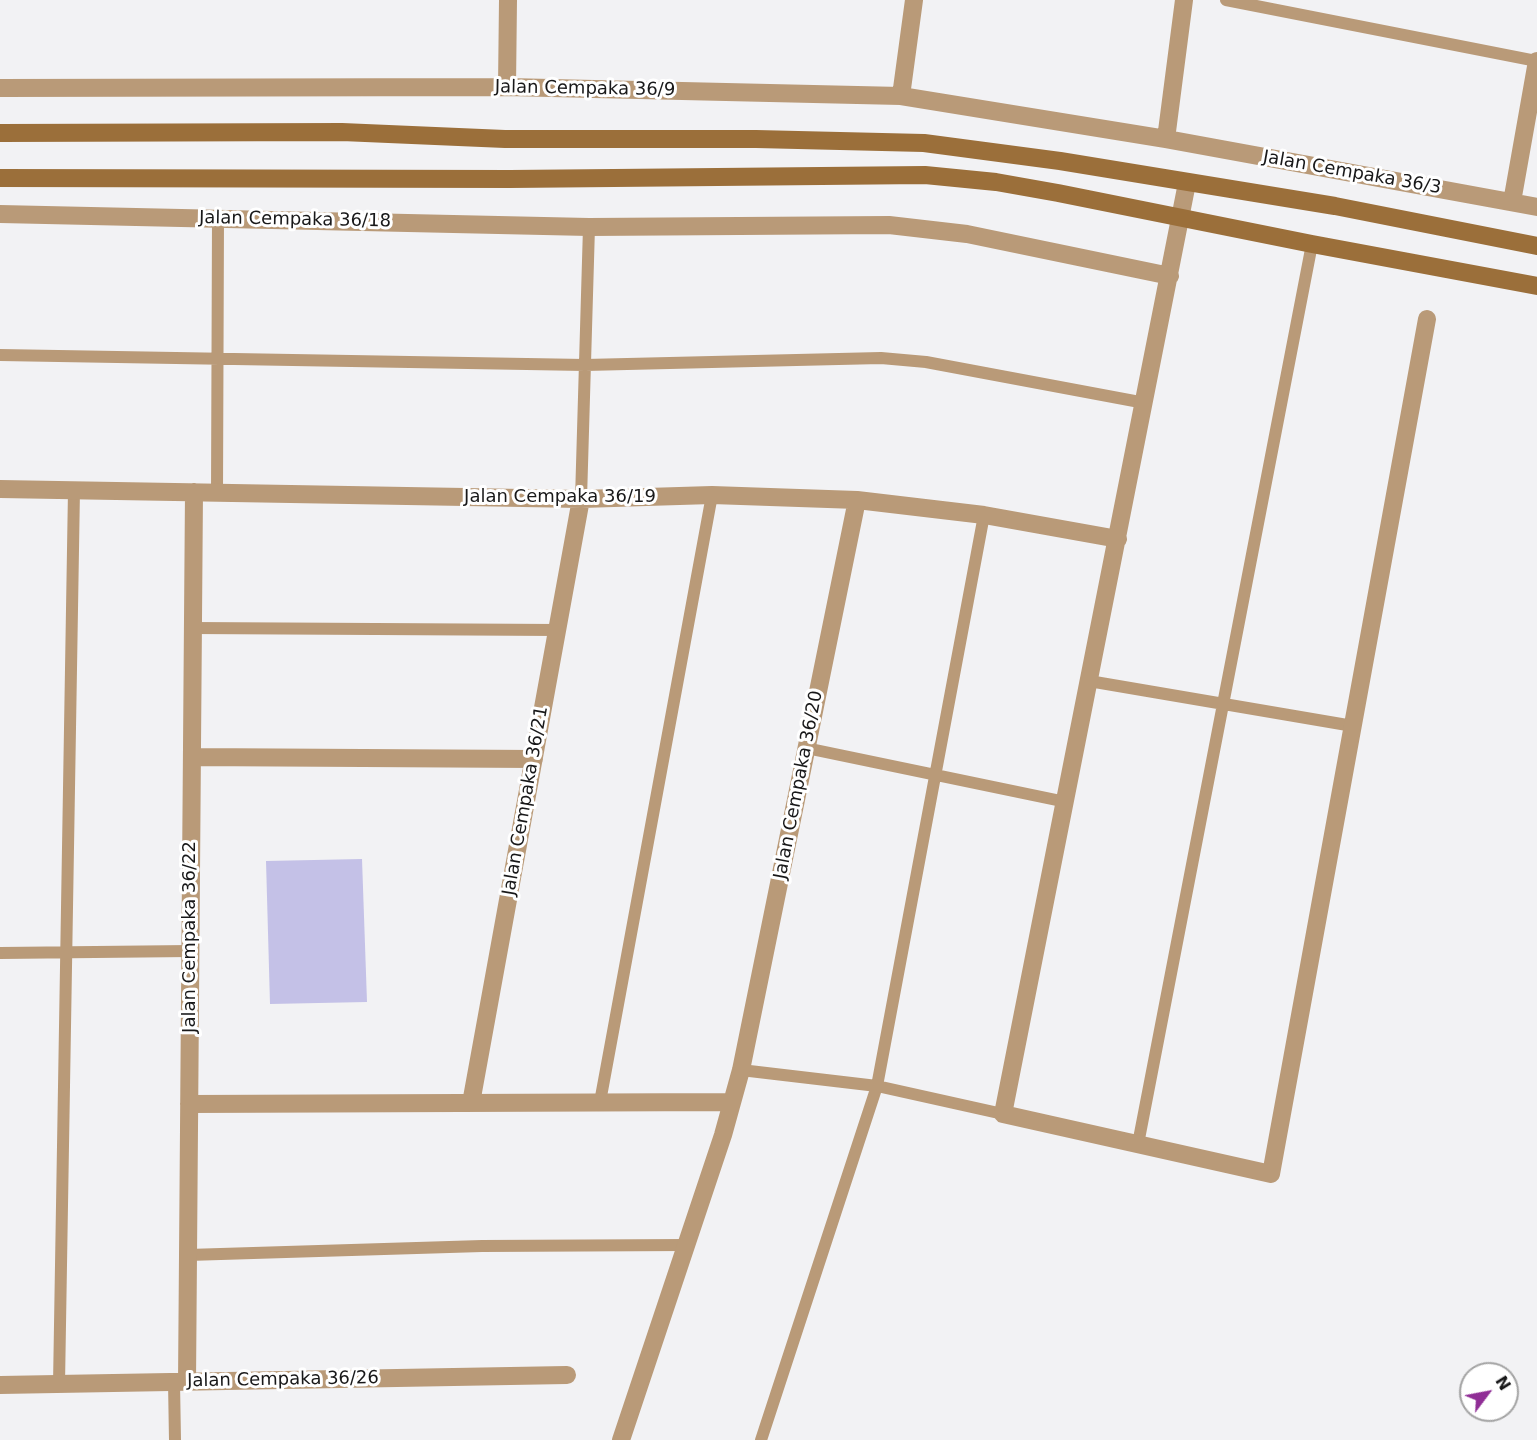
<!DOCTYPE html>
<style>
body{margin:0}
#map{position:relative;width:1537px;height:1440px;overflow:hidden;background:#f2f2f4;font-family:"DejaVu Sans",sans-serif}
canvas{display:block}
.north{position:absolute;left:1459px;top:1362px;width:60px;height:60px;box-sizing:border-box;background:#fff;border:2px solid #a3a3a3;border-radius:50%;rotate:58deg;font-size:16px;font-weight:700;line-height:24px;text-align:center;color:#181819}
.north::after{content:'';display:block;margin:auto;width:21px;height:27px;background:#902e96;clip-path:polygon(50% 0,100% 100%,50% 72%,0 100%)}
</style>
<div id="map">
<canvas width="1537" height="1440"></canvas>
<div class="north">N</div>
</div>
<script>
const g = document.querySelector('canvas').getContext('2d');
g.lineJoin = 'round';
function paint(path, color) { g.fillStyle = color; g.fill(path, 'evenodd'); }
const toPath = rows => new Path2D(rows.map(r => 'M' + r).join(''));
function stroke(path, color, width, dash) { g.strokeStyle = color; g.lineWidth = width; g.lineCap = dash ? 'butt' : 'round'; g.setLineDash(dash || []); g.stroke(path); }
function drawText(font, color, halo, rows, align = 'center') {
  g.font = font + ' "DejaVu Sans",sans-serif'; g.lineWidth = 6; g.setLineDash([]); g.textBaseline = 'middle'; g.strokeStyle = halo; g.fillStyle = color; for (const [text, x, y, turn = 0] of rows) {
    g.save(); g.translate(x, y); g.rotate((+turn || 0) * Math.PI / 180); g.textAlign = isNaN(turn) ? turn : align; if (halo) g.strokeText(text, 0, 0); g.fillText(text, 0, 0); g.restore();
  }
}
paint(toPath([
 [362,859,367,1002,270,1004,266,861]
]), '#c4c1e7');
stroke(toPath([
 [1226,0,1537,61],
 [0,355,585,365,881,358,926,362,1145,403],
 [217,493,218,219],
 [581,499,589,227],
 [192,628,558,630],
 [1089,681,1353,726],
 [806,748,1066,802],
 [0,953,190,951],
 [741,1070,877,1086,1003,1114],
 [600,1102,712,495],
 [1138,1144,1312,244],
 [188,1255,482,1246,687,1245],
 [174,1382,175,1440],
 [59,1384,74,490],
 [761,1440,877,1086,984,515]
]), '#b99a78', 12);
stroke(toPath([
 [507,87,508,0],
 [0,88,507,87,901,96,1166,139,1537,207],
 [901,96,914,0],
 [1166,139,1184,0],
 [1187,183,1003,1114,1271,1174,1427,319],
 [1512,202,1537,61],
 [0,214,589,227,889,225,967,234,1170,276],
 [0,489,581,499,712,495,857,500,984,515,1118,539],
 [192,757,534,759],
 [471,1103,581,499],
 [189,1104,732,1102],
 [187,1382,194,492],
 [0,1385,567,1375],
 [621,1440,723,1135,741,1070,857,500]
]), '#b99a78', 18);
stroke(toPath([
 [0,133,342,132,505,139,756,139,924,143,1060,161,1335,206,1537,246],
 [0,178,510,179,925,175,996,182,1058,193,1312,244,1537,286]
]), '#9b6f3a', 18);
drawText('18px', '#181819', '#fff', [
 ["Jalan Cempaka 36/9",585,89,1],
 ["Jalan Cempaka 36/3",1352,173,10],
 ["Jalan Cempaka 36/18",295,220,1],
 ["Jalan Cempaka 36/19",560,497],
 ["Jalan Cempaka 36/20",799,785,-79],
 ["Jalan Cempaka 36/21",526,801,-80],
 ["Jalan Cempaka 36/22",190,937,-90],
 ["Jalan Cempaka 36/26",283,1380,-1]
]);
</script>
